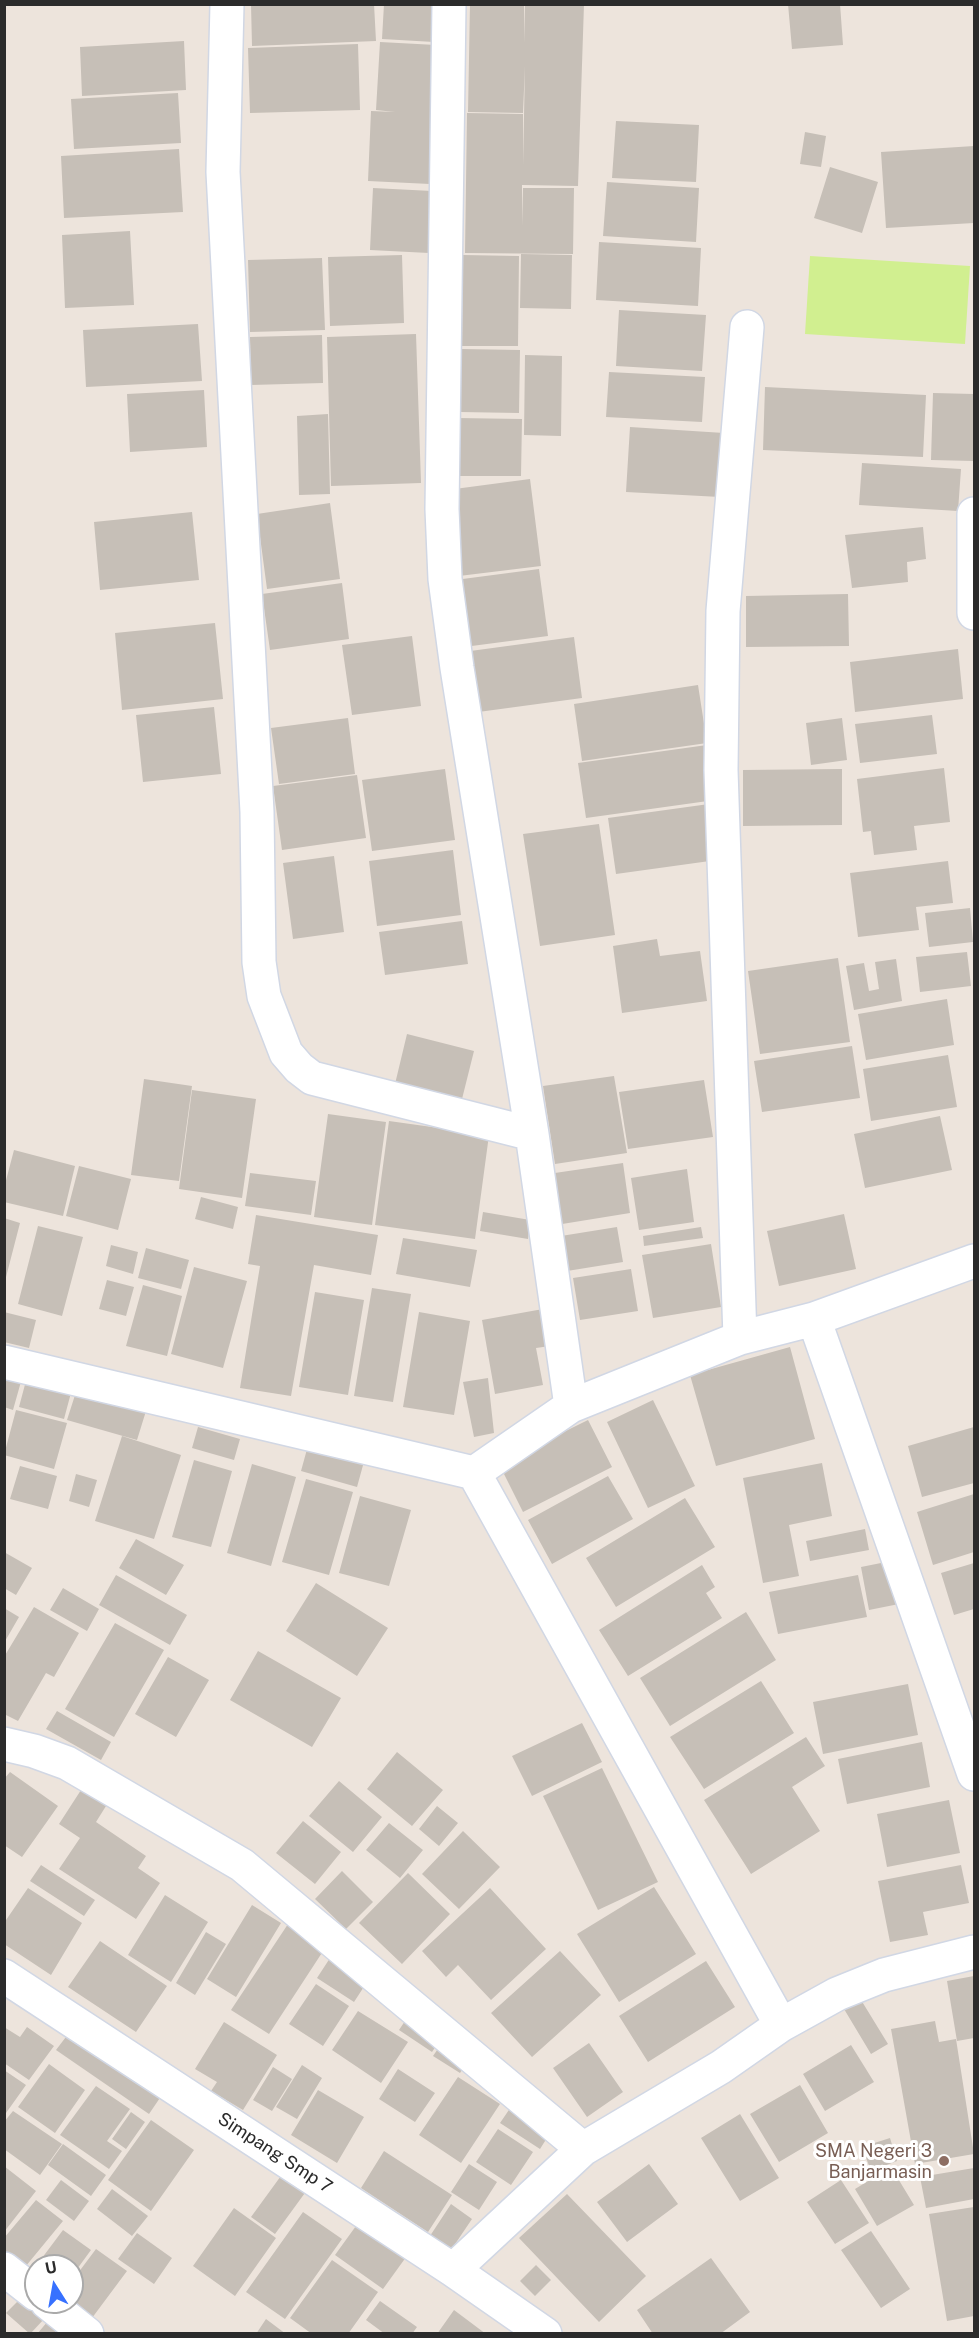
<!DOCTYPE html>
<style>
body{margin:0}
#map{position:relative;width:979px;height:2338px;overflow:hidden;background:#ede4dc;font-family:"Public Sans",sans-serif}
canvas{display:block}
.frame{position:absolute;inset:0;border:6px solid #2b2b2b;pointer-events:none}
.north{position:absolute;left:24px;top:2254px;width:60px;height:60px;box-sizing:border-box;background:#fff;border:2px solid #aaa;border-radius:50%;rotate:349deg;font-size:16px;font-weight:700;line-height:24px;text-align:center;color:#2b2b2b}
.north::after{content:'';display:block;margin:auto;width:21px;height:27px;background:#3771ff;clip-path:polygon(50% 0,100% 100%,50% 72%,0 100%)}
</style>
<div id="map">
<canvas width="979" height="2338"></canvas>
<div class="frame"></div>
<div class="north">U</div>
</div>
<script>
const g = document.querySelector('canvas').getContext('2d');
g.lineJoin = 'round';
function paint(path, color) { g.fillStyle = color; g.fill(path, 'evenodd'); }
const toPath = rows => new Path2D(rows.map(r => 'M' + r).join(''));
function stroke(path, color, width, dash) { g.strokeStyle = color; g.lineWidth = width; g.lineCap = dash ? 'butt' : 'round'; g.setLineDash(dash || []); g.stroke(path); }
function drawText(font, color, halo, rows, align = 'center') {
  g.font = font + ' "Public Sans",sans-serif'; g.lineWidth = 6; g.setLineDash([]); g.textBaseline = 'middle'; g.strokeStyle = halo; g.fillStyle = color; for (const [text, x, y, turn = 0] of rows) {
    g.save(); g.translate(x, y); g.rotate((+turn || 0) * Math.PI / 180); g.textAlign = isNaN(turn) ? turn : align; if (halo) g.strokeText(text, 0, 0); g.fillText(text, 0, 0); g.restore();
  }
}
paint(toPath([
 [810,256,970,266,965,344,805,334]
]), '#d1ef90');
paint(toPath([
 [251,4,374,4,376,41,252,46],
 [384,4,435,4,434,42,382,39],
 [470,4,524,4,525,43,525,4,584,4,578,186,522,185,522,226,523,188,574,188,573,254,465,253,467,113,523,114,523,165,525,66,523,113,468,112],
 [788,4,840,4,843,45,792,49],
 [184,41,186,90,82,96,80,47],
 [380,42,436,45,430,184,368,181,371,111,395,112,376,110],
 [358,44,360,110,250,113,248,48],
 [178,93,181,143,74,149,71,99],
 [616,121,699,125,696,182,612,178],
 [805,132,826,136,821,167,800,164],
 [974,146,974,223,886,228,881,152],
 [179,149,183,212,64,218,61,156],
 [830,167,878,182,862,233,814,218],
 [607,182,699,188,696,242,603,236],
 [373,188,432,191,429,253,370,250],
 [130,231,134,305,65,308,62,235],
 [599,242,701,248,698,306,596,300],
 [521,254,572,255,571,309,520,308],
 [402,255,404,323,330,326,328,257],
 [463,255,519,256,518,346,462,346],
 [322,258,325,330,250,332,248,260],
 [619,310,706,315,702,371,616,366],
 [198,324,202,381,86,387,83,330],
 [416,334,421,483,331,486,327,337],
 [322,335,323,383,251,385,250,337],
 [461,349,520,350,519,413,460,412],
 [525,355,562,356,561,436,524,435],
 [609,372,705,377,702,422,606,417],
 [765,387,926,395,923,457,763,450],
 [204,390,207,447,130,452,127,394],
 [933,393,974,394,974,461,931,460],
 [328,414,330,494,299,495,297,416],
 [457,418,522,419,521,476,456,476],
 [630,427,724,433,720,497,626,492],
 [862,463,961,469,958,511,859,505],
 [530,479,541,566,459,576,447,490],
 [330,503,340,579,267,589,257,514],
 [192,512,199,580,100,590,94,522],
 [923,527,926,559,907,562,908,582,852,588,845,535],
 [539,569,548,636,464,647,455,580],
 [342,583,349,639,270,650,262,594],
 [848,594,849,646,746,647,746,596],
 [215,623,223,699,122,710,115,633],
 [412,636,421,706,352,715,342,645],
 [574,637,582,698,471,713,463,652],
 [958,649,963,699,855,712,850,662],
 [698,685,707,743,582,761,574,704],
 [214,707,221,774,143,782,136,715],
 [932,715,937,754,860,763,855,724],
 [348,718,355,774,279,784,271,728],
 [842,718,847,760,811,765,806,723],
 [707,745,715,800,586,818,578,763],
 [944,768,950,822,914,826,917,850,874,855,871,831,863,832,857,779],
 [445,769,455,840,372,851,362,780],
 [842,769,842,825,743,826,743,770],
 [357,775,366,838,282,850,273,786],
 [709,804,717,860,616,874,608,818],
 [599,824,615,935,540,946,523,834],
 [453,850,461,915,377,926,369,861],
 [334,856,344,932,293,939,283,863],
 [948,861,953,903,916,907,919,930,858,937,850,873],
 [970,908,973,942,929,947,925,913],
 [462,921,468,964,385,975,379,932],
 [657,939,660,956,700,951,707,1001,622,1013,613,946],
 [967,952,971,986,920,992,916,957],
 [838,958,850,1042,760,1054,748,971],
 [896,959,902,1001,854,1010,846,966,864,963,869,991,879,989,875,962],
 [947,999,954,1045,866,1060,858,1014],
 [407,1034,474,1051,462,1099,395,1084],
 [852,1046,860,1098,762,1112,754,1061],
 [948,1055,957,1107,871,1121,863,1069],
 [614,1076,627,1153,555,1164,543,1086],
 [144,1079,192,1086,179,1181,131,1175],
 [704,1080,713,1137,628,1149,619,1092],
 [192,1090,256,1099,242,1198,179,1189],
 [328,1114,386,1122,372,1225,314,1217],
 [940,1116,952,1170,865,1188,854,1134],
 [389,1121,489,1135,475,1239,375,1225],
 [14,1150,75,1166,63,1216,4,1202,4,1188],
 [623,1163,630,1213,556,1225,548,1174],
 [79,1166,131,1179,118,1230,66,1216],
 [687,1169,694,1222,639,1230,631,1178],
 [250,1173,316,1181,311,1215,245,1206],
 [201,1197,238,1207,233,1229,195,1219],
 [483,1212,530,1220,528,1239,480,1231],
 [844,1214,856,1269,779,1286,767,1231],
 [256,1215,378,1235,371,1275,314,1265,291,1396,240,1388,260,1266,248,1264],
 [4,1218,20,1223,5,1281,4,1281],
 [38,1226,83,1237,62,1316,18,1304],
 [617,1227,623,1262,567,1271,561,1236],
 [701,1227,703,1238,644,1246,643,1236],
 [403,1238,477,1250,470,1287,396,1274],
 [711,1244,721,1307,653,1318,642,1255],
 [111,1245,138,1252,133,1274,106,1266],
 [146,1248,189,1260,181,1289,138,1278],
 [194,1267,247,1281,223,1368,171,1354],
 [631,1269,638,1311,580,1320,573,1278],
 [107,1280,134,1287,126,1316,99,1309],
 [143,1285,182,1296,167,1356,126,1346],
 [372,1288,411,1294,393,1402,354,1396],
 [315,1292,364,1300,348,1395,299,1387],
 [543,1309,550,1346,536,1348,543,1385,495,1394,482,1320],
 [4,1312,36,1320,29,1348,4,1342],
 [419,1312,470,1321,454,1415,403,1407],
 [790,1347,815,1439,716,1466,690,1375],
 [4,1373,22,1378,13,1410,4,1407],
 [27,1377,72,1389,64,1419,19,1407],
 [488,1378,494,1433,474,1437,463,1382],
 [76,1392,146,1411,137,1440,67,1420],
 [653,1400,695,1486,648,1508,607,1422],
 [16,1410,67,1423,54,1469,4,1455],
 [588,1420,612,1467,523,1512,499,1464],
 [198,1427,240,1439,234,1460,192,1448],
 [974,1427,974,1483,922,1497,908,1446],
 [122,1436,181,1455,154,1539,95,1521],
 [309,1442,365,1458,357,1487,301,1471],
 [194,1460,232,1471,211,1547,172,1537],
 [822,1463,832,1516,789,1525,799,1576,763,1583,743,1478],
 [252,1464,296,1477,271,1566,227,1553],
 [20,1466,57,1476,48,1509,10,1499],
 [76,1474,97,1480,89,1507,69,1501],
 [608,1476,633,1519,552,1564,528,1520],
 [306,1479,353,1492,329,1575,282,1562],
 [974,1494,974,1552,933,1565,917,1512],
 [360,1496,411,1510,389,1586,339,1573],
 [685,1498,715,1547,616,1607,586,1558],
 [865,1529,869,1550,810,1561,806,1541],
 [136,1539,184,1565,166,1595,119,1568],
 [4,1552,32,1568,16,1595,4,1588],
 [891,1561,899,1604,869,1610,861,1567],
 [974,1563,974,1609,954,1615,941,1573],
 [702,1565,715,1587,706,1593,722,1618,628,1676,599,1630],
 [116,1575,187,1615,170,1645,99,1605],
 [858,1575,867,1617,778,1634,769,1592],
 [316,1583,388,1628,357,1676,286,1631],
 [63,1588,99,1609,87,1631,50,1610],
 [34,1607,79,1633,54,1677,46,1673,18,1721,4,1714,4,1657],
 [4,1608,19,1617,4,1643],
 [746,1612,776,1660,670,1726,640,1678],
 [115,1623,164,1650,114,1737,65,1709],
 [258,1651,341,1698,312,1747,230,1700],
 [168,1657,209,1680,176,1737,135,1714],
 [761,1681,794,1733,704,1789,670,1737],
 [908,1684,918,1735,823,1754,813,1702],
 [57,1711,111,1742,101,1760,46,1729],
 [582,1723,602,1762,532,1796,512,1756],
 [806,1737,825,1766,792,1787,820,1831,751,1874,704,1800],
 [922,1742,930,1787,847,1804,838,1759],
 [397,1752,443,1790,412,1826,367,1789],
 [602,1768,658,1882,598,1910,543,1796],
 [10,1772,58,1806,22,1857,4,1845,4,1779],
 [339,1781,382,1817,353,1852,309,1816],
 [81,1790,106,1806,96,1822,146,1856,138,1868,160,1883,136,1919,59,1869,80,1838,59,1824],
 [949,1800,960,1853,887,1867,877,1814],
 [437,1806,458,1823,439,1846,419,1829],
 [303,1821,341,1852,315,1884,276,1853],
 [389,1823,423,1850,400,1878,366,1850],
 [463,1831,500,1867,459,1909,422,1874],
 [41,1865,95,1900,84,1916,30,1881],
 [961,1865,969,1903,923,1912,928,1935,890,1942,878,1881],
 [342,1871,373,1902,346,1929,315,1899],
 [408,1873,450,1914,402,1964,359,1923],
 [654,1887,696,1954,619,2002,577,1934],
 [28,1888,82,1923,51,1975,4,1944,4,1923],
 [490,1888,546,1949,491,2000,458,1965,446,1977,422,1951],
 [165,1895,208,1922,171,1982,128,1955],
 [252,1905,281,1923,236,1997,207,1979],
 [292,1918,329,1942,269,2034,231,2010],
 [206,1932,226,1944,195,1995,176,1983],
 [100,1941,167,1986,136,2032,68,1987],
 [560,1951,601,1995,532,2057,491,2013],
 [332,1955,369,1979,354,2002,317,1978],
 [706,1961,735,2007,648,2062,619,2016],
 [974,1976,974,2038,957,2041,947,1981],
 [316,1984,349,2006,323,2046,289,2024],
 [858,1995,888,2044,871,2054,841,2004],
 [358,2011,408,2042,381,2083,332,2050],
 [411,2012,444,2034,432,2052,399,2030],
 [935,2021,939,2042,956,2039,974,2154,915,2164,891,2029],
 [224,2022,277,2055,243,2110,211,2091,217,2082,195,2069],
 [75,2025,166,2089,149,2114,56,2050],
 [4,2027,20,2037,27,2027,54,2046,29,2080,4,2063],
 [444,2040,470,2057,460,2073,433,2056],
 [589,2043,623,2092,587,2117,553,2068],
 [851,2045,874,2082,825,2111,803,2074],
 [49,2064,85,2090,55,2133,18,2107],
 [302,2065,322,2078,297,2119,276,2107],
 [273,2067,292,2079,272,2111,253,2100],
 [398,2069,435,2093,415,2122,379,2099],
 [4,2070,26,2085,6,2113,4,2112],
 [458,2077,500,2104,461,2163,419,2135],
 [800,2085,828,2133,779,2162,750,2114],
 [96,2086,130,2109,107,2141,122,2151,109,2169,60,2135],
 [318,2090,364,2117,337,2163,291,2135],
 [513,2104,552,2130,540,2149,500,2123],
 [13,2111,62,2144,40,2175,4,2149,4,2122],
 [131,2112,145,2122,126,2149,112,2139],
 [740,2114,779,2178,740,2201,701,2138],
 [151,2120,194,2150,151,2211,108,2180],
 [498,2129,533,2152,511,2185,476,2162],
 [890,2138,897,2161,871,2171,862,2147],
 [63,2144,106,2175,91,2196,48,2165],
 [384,2151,452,2195,428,2232,361,2188],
 [469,2164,497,2182,479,2210,451,2192],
 [649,2164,678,2204,627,2242,597,2202],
 [4,2166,36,2191,4,2232],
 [891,2167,914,2205,877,2226,855,2189],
 [974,2168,974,2199,926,2208,920,2177],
 [286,2169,310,2186,275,2234,251,2217],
 [61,2180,89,2201,74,2221,46,2200],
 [841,2180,869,2223,835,2244,807,2202],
 [112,2189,148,2216,132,2236,97,2209],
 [567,2194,646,2276,599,2322,519,2238],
 [36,2200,63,2221,21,2272,4,2259,4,2238],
 [451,2204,472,2219,449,2253,428,2239],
 [974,2207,974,2316,947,2321,929,2214],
 [234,2208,276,2238,235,2296,193,2266],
 [303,2212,342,2239,285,2319,246,2292],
 [361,2219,409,2253,383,2289,335,2255],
 [63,2230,91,2250,72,2276,72,2266,36,2266],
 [871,2231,910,2289,881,2308,841,2250],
 [137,2233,172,2258,154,2284,118,2259],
 [96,2249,127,2271,92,2318,72,2303,72,2281],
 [711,2258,750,2312,720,2334,653,2334,637,2310],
 [332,2260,378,2292,348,2334,312,2334,290,2318],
 [536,2265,551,2280,535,2296,520,2281],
 [23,2296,45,2318,30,2334,6,2313],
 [380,2301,417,2327,412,2334,385,2334,366,2320],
 [454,2310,486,2334,437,2334],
 [54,2314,77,2334,37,2334],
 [266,2319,286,2334,256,2334]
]), '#c6bfb7');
const minor = toPath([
 [227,4,223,172,257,812,259,962,264,996,286,1053,299,1068,312,1078,532,1134],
 [449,4,442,509,445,579,457,668,532,1134,571,1406],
 [974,514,974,613],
 [814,1319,974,1261],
 [740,1338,721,770,723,611,747,327],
 [4,1362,474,1473,781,2025,721,2067,583,2149,453,2270],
 [474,1473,571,1406,740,1338,814,1319,974,1774],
 [4,1744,34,1751,67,1763,242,1865,583,2149],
 [4,1976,453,2270,545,2334],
 [781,2025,837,1994,884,1975,974,1952],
 [4,2269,36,2294],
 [47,2302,87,2334]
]);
stroke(minor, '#d1d7e4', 36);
stroke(minor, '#fff', 33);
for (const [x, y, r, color] of [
 [944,2161,6,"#8d6e63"]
]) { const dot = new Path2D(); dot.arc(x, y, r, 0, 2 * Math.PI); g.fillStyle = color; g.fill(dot); stroke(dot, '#fff', 2); }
drawText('18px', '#785e54', '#fff', [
 ["SMA Negeri 3",932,2151],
 ["Banjarmasin",932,2172]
], 'right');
drawText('18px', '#2b2b2b', '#fff', [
 ["Simpang Smp 7",275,2153,33]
]);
</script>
